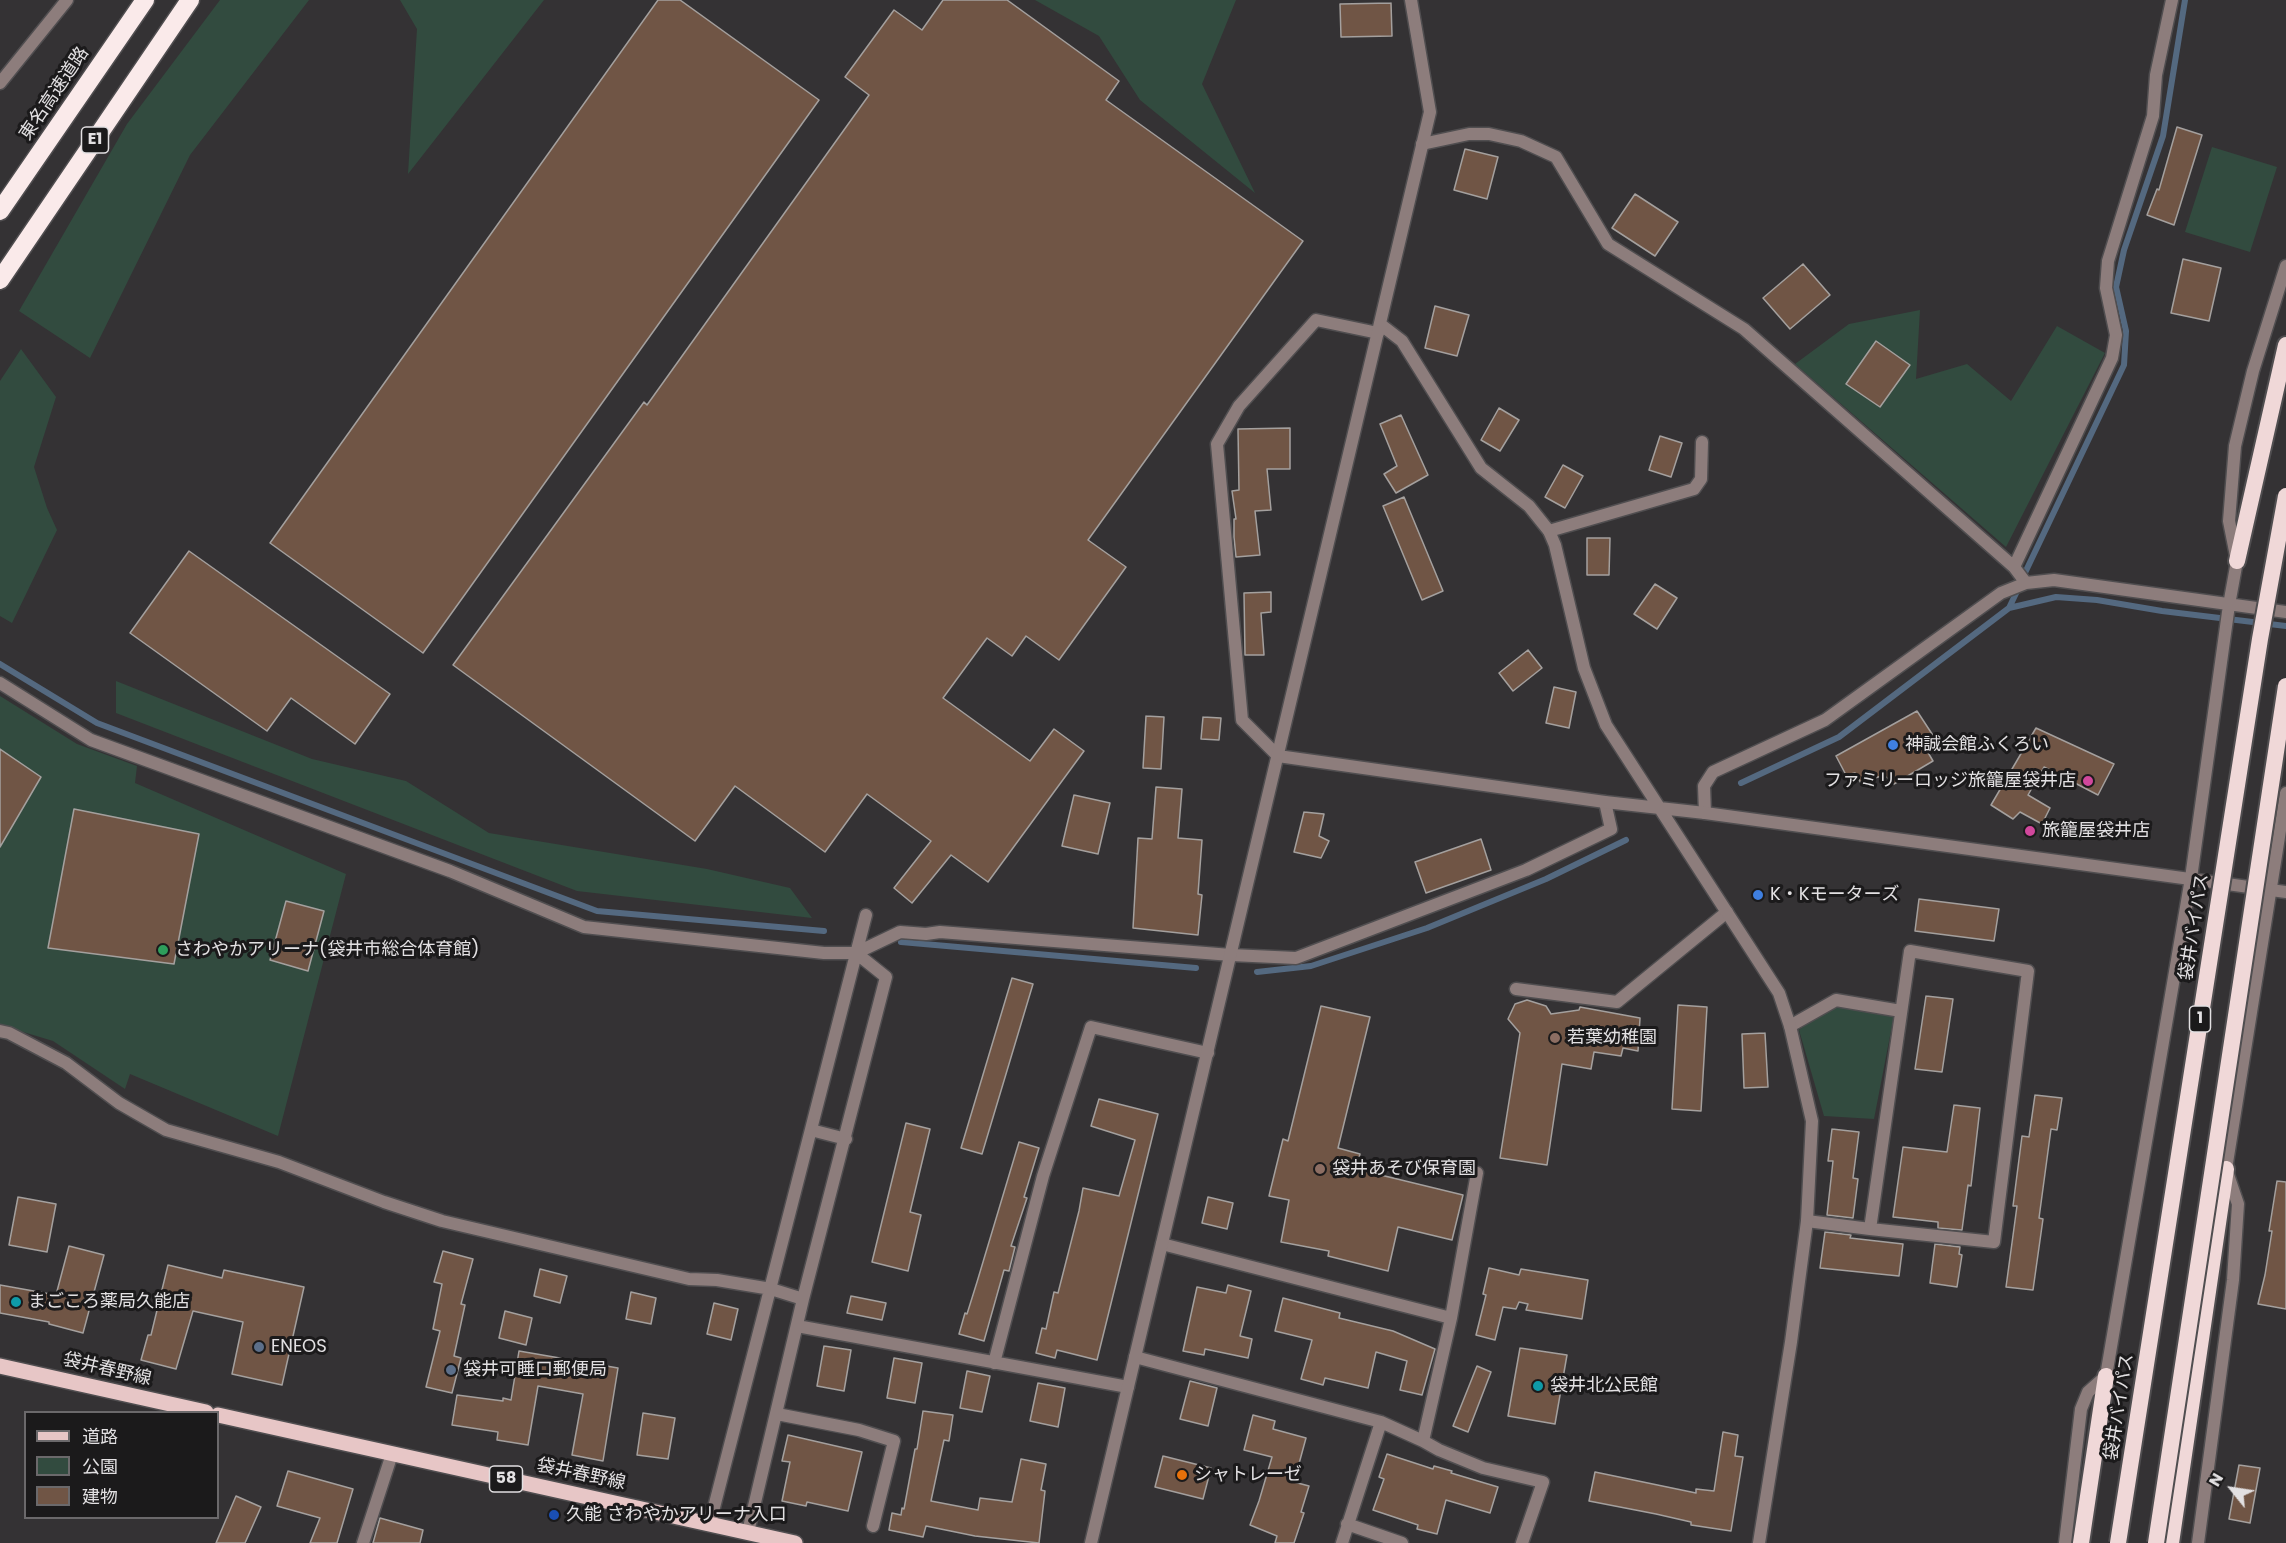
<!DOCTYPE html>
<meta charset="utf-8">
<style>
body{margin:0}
#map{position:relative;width:2286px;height:1543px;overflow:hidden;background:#343234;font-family:Poppins,"Noto Sans JP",sans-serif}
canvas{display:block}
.legend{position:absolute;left:24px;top:1411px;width:195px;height:108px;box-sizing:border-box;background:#1b1a1b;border:2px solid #6b696b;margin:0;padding:8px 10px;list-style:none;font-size:18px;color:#e2e0e2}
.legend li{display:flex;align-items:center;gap:12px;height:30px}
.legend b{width:30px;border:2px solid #6b696b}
.north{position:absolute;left:2202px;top:1459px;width:60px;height:60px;-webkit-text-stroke:4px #1b1a1b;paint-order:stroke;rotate:300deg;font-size:16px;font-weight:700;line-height:24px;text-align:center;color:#e2e0e2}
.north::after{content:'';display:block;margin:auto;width:21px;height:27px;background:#e2e0e2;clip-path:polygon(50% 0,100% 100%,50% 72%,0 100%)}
</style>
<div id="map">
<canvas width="2286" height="1543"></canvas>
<ul class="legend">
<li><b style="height:8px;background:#e7c6c6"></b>道路</li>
<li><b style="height:16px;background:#324b3f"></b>公園</li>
<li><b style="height:16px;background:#705545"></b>建物</li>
</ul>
<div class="north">N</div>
</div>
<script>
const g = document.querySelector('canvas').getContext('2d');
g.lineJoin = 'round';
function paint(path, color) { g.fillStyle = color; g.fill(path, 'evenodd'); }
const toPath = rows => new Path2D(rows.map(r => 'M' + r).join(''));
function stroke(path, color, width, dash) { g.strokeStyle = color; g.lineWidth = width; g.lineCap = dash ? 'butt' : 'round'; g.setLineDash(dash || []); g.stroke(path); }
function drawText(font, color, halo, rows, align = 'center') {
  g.font = font + ' Poppins,"Noto Sans JP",sans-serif'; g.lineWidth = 6; g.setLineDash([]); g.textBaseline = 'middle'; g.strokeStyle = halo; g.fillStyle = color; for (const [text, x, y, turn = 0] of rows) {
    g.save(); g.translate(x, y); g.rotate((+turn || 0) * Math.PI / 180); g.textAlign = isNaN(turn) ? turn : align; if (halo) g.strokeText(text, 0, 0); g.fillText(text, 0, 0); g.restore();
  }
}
paint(toPath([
 [220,0,309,0,190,155,90,358,19,311,127,124],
 [400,0,544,0,408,174,417,29],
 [1035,0,1236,0,1202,84,1255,193,1140,100,1099,36],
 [2212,147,2277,167,2250,252,2185,232],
 [1920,310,1916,379,1967,364,2011,401,2057,326,2105,353,2006,547,1795,364,1849,324],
 [21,349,56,397,34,467,47,508,57,530,12,623,0,616,0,381],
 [116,681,312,759,406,781,489,833,707,869,790,888,812,918,577,891,116,713],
 [0,696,77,744,137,766,135,783,346,874,278,1136,130,1074,125,1089,53,1041,0,1025],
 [1836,1000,1895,1010,1874,1119,1824,1116,1799,1030]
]), '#324b3f');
stroke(toPath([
 [2023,577,2124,365,2126,331,2116,287,2124,250,2163,136,2185,0],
 [2009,608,2019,587],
 [0,664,97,723,597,911,824,931],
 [1741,783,1839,737,2009,608,2056,597,2097,600,2162,611,2286,626],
 [901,942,1196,968],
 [1257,972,1311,966,1427,928,1546,879,1626,840]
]), '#546980', 6);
const building = toPath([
 [658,0,680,0,819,100,423,653,270,543,658,0],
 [943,0,1007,0,1119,81,1106,100,1303,241,1088,540,1126,567,1059,660,1026,636,1012,656,987,638,943,698,1030,761,1054,729,1084,751,988,882,951,855,912,903,894,888,931,841,867,794,825,852,735,786,695,841,453,665,644,402,647,405,869,95,845,77,894,10,922,30,943,0],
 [1391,3,1392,36,1341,37,1340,4,1391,3],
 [2177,127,2202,135,2174,225,2147,215,2157,189,2159,190,2177,127],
 [1465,149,1498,157,1487,199,1454,190,1465,149],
 [1635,194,1678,222,1655,256,1612,228,1635,194],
 [2183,259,2221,268,2209,321,2171,313,2183,259],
 [1803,264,1830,295,1790,329,1763,298,1803,264],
 [1435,306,1469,315,1457,356,1425,348,1435,306],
 [1876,341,1910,365,1880,407,1846,384,1876,341],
 [1499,408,1519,420,1500,451,1481,440,1499,408],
 [1401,415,1428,475,1396,493,1384,474,1397,466,1380,424,1401,415],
 [1290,428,1290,469,1267,469,1271,510,1255,511,1260,555,1236,557,1234,537,1234,519,1236,519,1232,491,1239,490,1238,429,1290,428],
 [1660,436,1682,443,1671,477,1649,470,1660,436],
 [1563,465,1583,476,1565,508,1545,497,1563,465],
 [1404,497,1443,591,1422,600,1383,506,1404,497],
 [1587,538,1610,538,1609,575,1587,575,1587,538],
 [189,551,390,694,355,744,291,698,267,731,130,633,189,551],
 [1655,584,1677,598,1657,629,1634,614,1655,584],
 [1271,592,1271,612,1261,613,1264,655,1245,655,1244,593,1271,592],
 [1528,650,1542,668,1513,691,1499,673,1528,650],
 [1554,687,1576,692,1569,728,1546,723,1554,687],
 [1917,711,1936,740,1926,749,1933,761,1894,784,1884,775,1861,783,1855,773,1846,775,1836,756,1917,711],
 [1146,716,1164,717,1161,769,1143,768,1146,716],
 [1203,717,1221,718,1219,740,1201,739,1203,717],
 [2036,728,2114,764,2098,795,2044,767,2028,795,2050,808,2042,824,2020,812,2013,819,1991,805,2036,728],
 [0,749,41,777,0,847,0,749],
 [1156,787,1182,789,1178,838,1202,840,1198,894,1202,895,1198,935,1133,928,1138,838,1152,839,1156,787],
 [1074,795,1110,803,1098,854,1062,846,1074,795],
 [74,809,199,834,174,964,48,948,74,809],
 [1304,812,1324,814,1319,836,1329,841,1321,858,1294,852,1304,812],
 [1481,839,1491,870,1426,893,1415,862,1481,839],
 [1919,899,1999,909,1994,941,1915,931,1919,899],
 [286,901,324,911,308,971,270,960,286,901],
 [1012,978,1033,984,982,1154,961,1148,1012,978],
 [1926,996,1953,999,1942,1072,1915,1069,1926,996],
 [1527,1000,1546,1006,1551,1014,1579,1010,1580,1007,1640,1018,1638,1051,1623,1048,1621,1056,1594,1052,1591,1069,1562,1064,1547,1165,1500,1158,1520,1033,1508,1019,1515,1004,1527,1000],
 [1678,1005,1707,1007,1701,1111,1672,1109,1678,1005],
 [1321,1006,1370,1017,1338,1148,1360,1154,1356,1169,1463,1195,1452,1240,1398,1227,1388,1271,1328,1256,1329,1251,1281,1242,1289,1200,1269,1196,1283,1139,1288,1141,1321,1006],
 [1765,1033,1768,1087,1744,1088,1742,1034,1765,1033],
 [2035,1095,2062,1098,2057,1130,2051,1129,2039,1218,2043,1219,2033,1290,2006,1287,2017,1206,2013,1206,2022,1136,2029,1137,2035,1095],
 [1099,1099,1158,1114,1097,1360,1057,1350,1055,1358,1036,1353,1042,1328,1046,1329,1054,1292,1058,1293,1079,1211,1083,1188,1119,1196,1135,1140,1091,1126,1099,1099],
 [1954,1105,1980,1108,1971,1186,1968,1185,1962,1230,1938,1228,1938,1222,1893,1217,1903,1147,1947,1152,1954,1105],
 [906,1123,930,1129,910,1212,921,1215,908,1271,872,1262,906,1123],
 [1832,1129,1859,1132,1853,1178,1858,1179,1853,1218,1827,1215,1833,1161,1828,1161,1832,1129],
 [1019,1142,1039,1148,1024,1197,1027,1198,1011,1246,1015,1247,1009,1271,1004,1270,984,1341,959,1334,965,1313,967,1314,977,1282,1019,1142],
 [2277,1181,2286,1182,2286,1309,2258,1304,2265,1275,2272,1231,2269,1231,2277,1181],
 [18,1197,56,1204,47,1252,9,1245,18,1197],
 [1208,1197,1233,1203,1227,1229,1202,1223,1208,1197],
 [1825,1232,1851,1235,1850,1238,1903,1244,1899,1276,1820,1268,1825,1232],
 [1935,1244,1960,1247,1959,1254,1962,1255,1957,1287,1930,1283,1935,1244],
 [69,1246,104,1255,83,1333,49,1324,49,1322,0,1313,0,1285,56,1295,69,1246],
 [443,1251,473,1259,461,1304,465,1305,454,1356,461,1358,452,1393,426,1387,440,1331,433,1329,442,1284,434,1282,443,1251],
 [168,1265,222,1278,224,1270,304,1287,282,1385,232,1374,243,1322,193,1311,176,1369,141,1360,148,1335,151,1335,168,1265],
 [1489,1268,1519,1275,1521,1269,1588,1280,1582,1319,1526,1310,1528,1304,1519,1302,1516,1309,1503,1307,1495,1340,1476,1335,1486,1295,1483,1294,1489,1268],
 [540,1269,567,1276,560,1303,534,1296,540,1269],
 [1228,1285,1251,1291,1240,1336,1252,1339,1248,1358,1205,1349,1204,1355,1183,1351,1197,1287,1226,1293,1228,1285],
 [631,1292,656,1298,651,1324,626,1319,631,1292],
 [851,1296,886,1303,882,1320,847,1313,851,1296],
 [1283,1298,1340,1313,1339,1318,1393,1331,1435,1349,1422,1395,1400,1390,1407,1361,1376,1352,1368,1388,1325,1378,1323,1385,1301,1379,1312,1340,1275,1331,1283,1298],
 [714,1303,738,1309,731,1340,707,1334,714,1303],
 [505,1311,532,1318,526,1345,499,1338,505,1311],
 [824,1346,851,1350,844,1391,817,1386,824,1346],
 [1520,1348,1567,1355,1555,1424,1508,1416,1520,1348],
 [519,1351,618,1368,603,1461,572,1455,583,1394,538,1386,528,1445,497,1440,498,1432,452,1425,457,1395,503,1401,503,1398,511,1400,519,1351],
 [894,1358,922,1363,915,1403,887,1398,894,1358],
 [1477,1366,1491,1372,1468,1432,1453,1426,1477,1366],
 [967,1371,990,1376,982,1412,960,1408,967,1371],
 [1190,1381,1217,1388,1208,1426,1180,1419,1190,1381],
 [1038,1383,1065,1388,1058,1427,1030,1421,1038,1383],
 [923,1411,953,1415,949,1441,944,1440,931,1501,978,1510,980,1498,1012,1502,1021,1459,1046,1464,1041,1490,1045,1491,1039,1543,975,1536,926,1526,923,1537,889,1530,892,1513,901,1515,902,1508,904,1509,915,1449,917,1449,923,1411],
 [643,1413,675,1418,668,1459,637,1455,643,1413],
 [1253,1415,1275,1421,1273,1429,1306,1438,1294,1482,1309,1486,1301,1512,1304,1513,1294,1543,1275,1543,1277,1536,1250,1525,1259,1501,1272,1457,1244,1450,1253,1415],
 [1723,1432,1738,1435,1735,1456,1743,1457,1731,1531,1691,1525,1691,1522,1656,1514,1589,1501,1595,1472,1696,1493,1696,1489,1714,1491,1723,1432],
 [788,1435,862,1452,848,1511,807,1502,806,1506,782,1501,790,1462,782,1461,788,1435],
 [1387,1454,1433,1469,1434,1466,1452,1471,1451,1473,1498,1487,1490,1513,1446,1500,1437,1534,1417,1529,1418,1525,1373,1510,1384,1479,1379,1477,1387,1454],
 [1163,1456,1211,1468,1203,1499,1155,1487,1163,1456],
 [2239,1465,2260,1468,2250,1523,2229,1519,2239,1465],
 [288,1471,353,1489,337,1543,310,1543,320,1518,277,1506,288,1471],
 [236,1496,261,1507,245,1543,216,1543,236,1496],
 [380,1518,423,1530,420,1543,373,1543,380,1518]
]);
paint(building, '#705545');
stroke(building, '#a4a09e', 1.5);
const minor = toPath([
 [1422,144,1469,134,1489,134,1521,141,1556,157,1608,244,1744,329,2014,567,2026,583],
 [1549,531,1694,489,1701,479,1702,442],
 [2014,567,2112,358,2116,335,2106,288,2108,261,2153,116,2156,75,2172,0],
 [0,683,91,740,450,871,584,927,824,953,856,953,900,932,926,934,940,932,1231,955,1296,958,1526,870,1611,829,1605,802],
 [1278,756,1242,720,1217,444,1239,406,1316,320,1378,333],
 [1705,813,1704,786,1713,772,1825,720,2001,593,2026,583,2054,580,2286,612],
 [1516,989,1617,1002,1727,912],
 [1790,1026,1836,1000,1901,1011],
 [0,1031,9,1033,66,1063,119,1103,166,1130,279,1162,384,1202,442,1221,689,1279,717,1280,771,1289,803,1299],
 [811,1130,846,1139],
 [1477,1173,1451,1318,1423,1441,1439,1450,1483,1468,1543,1482,1522,1543],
 [1807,1221,1870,1229,1994,1242,2028,971,1910,951,1870,1229],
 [1162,1244,1451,1318],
 [797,1326,1128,1387],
 [1135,1357,1381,1422,1423,1441],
 [994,1363,1043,1176,1091,1027,1208,1053],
 [777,1414,859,1430,894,1441,873,1526],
 [710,1523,866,915],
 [1347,1524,1402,1543],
 [748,1532,803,1299,886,977,856,953],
 [363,1543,392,1454],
 [1342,1543,1381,1422],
 [2065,1543,2081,1409,2088,1392,2106,1376,2191,878,2229,605,2237,561,2229,521,2235,446,2253,371,2286,266],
 [2198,1543,2233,1280,2238,1204,2226,1169,2286,793]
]);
const tertiary = toPath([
 [0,83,67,0],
 [1380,324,1402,341,1481,468,1529,506,1549,531,1555,545,1584,668,1606,725,1779,993,1790,1026,1812,1121,1807,1221,1791,1342,1759,1543],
 [1278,756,1605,802,1705,813,2286,892],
 [1091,1543,1430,112,1411,0]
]);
const primary = toPath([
 [0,1366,206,1412],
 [218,1415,795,1543]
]);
const trunk = toPath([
 [2237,561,2286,345],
 [2081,1543,2106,1376],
 [2171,1543,2226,1169]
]);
const motorway = toPath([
 [0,211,145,0],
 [0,280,190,0]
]);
stroke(minor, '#504e50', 15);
stroke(tertiary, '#504e50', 15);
stroke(primary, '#504e50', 18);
stroke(trunk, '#504e50', 20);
stroke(motorway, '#504e50', 21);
stroke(minor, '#8d7d7c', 12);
stroke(tertiary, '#8d7d7c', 12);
stroke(primary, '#e7c6c6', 15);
stroke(trunk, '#f0d8d8', 16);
stroke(motorway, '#faeaea', 18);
const trunkBridge = toPath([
 [2118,1543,2260,639,2286,496],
 [2156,1543,2286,686]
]);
stroke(trunkBridge, '#504e50', 20, []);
stroke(trunkBridge, '#f0d8d8', 16);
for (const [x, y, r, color] of [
 [1893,745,6,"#3f7fe0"],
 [2088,781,6,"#d1479c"],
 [2030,831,6,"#d1479c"],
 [1758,895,6,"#3f7fe0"],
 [163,950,6,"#2e9e5b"],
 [1555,1038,6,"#8d6e63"],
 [1320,1169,6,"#8d6e63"],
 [16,1302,6,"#0f9aa8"],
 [259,1347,6,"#5c6f8a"],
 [451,1370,6,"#5c6f8a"],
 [1538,1386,6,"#0f9aa8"],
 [1182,1475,6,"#e8710a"],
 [554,1515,6,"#1a4fb4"]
]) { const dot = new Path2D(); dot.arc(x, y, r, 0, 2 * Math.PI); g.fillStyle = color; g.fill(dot); stroke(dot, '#1b1a1b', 2); }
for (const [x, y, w] of [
 [95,140,27],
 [2200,1019,21],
 [506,1479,33]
]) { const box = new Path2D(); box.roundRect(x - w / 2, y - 13, w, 26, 4.5); g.fillStyle = '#1b1a1b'; g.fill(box); stroke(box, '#e2e0e2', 1.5); }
drawText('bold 16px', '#e2e0e2', null, [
 ["E1",95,140],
 ["1",2200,1019],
 ["58",506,1479]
]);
drawText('18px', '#e2e0e2', '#1b1a1b', [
 ["東名高速道路",55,94,-56],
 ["袋井バイパス",2195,927,-81],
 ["袋井春野線",107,1370,13],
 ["袋井バイパス",2120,1407,-81],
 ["袋井春野線",581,1475,12]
]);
drawText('18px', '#e2e0e2', '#1b1a1b', [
 ["神誠会館ふくろい",1905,745],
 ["ファミリーロッジ旅籠屋袋井店",2076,781,"right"],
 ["旅籠屋袋井店",2042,831],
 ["K・Kモーターズ",1770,895],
 ["さわやかアリーナ(袋井市総合体育館)",175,950],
 ["若葉幼稚園",1567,1038],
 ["袋井あそび保育園",1332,1169],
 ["まごころ薬局久能店",28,1302],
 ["ENEOS",271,1347],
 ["袋井可睡口郵便局",463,1370],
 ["袋井北公民館",1550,1386],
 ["シャトレーゼ",1194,1475],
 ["久能 さわやかアリーナ入口",566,1515]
], 'left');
</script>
